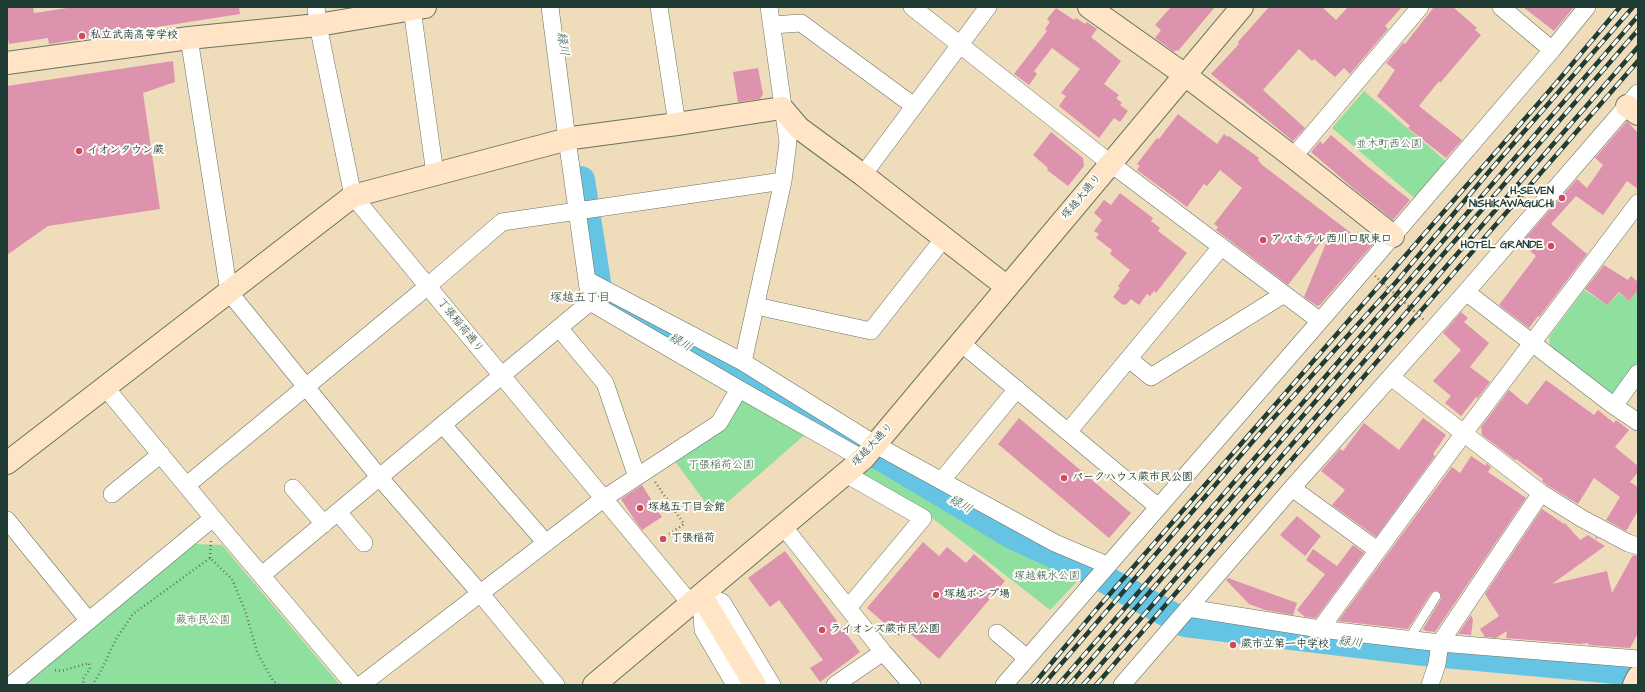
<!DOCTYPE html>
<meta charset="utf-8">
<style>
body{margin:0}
#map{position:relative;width:1645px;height:692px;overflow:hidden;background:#eedcba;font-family:"Architects Daughter",sans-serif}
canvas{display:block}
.frame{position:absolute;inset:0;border:8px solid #1f3d34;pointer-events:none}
</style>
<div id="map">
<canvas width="1645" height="692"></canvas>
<div class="frame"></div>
</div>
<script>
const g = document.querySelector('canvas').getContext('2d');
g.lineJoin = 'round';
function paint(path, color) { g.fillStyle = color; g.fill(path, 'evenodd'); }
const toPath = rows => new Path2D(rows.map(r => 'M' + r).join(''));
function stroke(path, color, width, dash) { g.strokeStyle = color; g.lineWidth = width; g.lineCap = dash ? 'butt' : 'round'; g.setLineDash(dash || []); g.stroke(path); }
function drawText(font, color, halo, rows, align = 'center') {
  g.font = font + ' "Architects Daughter","Klee One",sans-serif'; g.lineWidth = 4; g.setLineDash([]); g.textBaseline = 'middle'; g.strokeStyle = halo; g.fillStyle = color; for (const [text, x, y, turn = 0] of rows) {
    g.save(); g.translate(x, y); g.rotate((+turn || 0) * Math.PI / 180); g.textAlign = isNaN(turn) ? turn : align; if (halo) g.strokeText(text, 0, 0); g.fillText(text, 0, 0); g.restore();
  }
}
paint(toPath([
 [1364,91,1447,162,1416,199,1332,128],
 [1584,290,1607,305,1619,293,1629,301,1638,290,1638,363,1620,391,1609,394,1550,348,1549,337],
 [740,394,808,432,714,514,674,460],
 [879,456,1012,535,1088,570,1050,610,931,517,859,473],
 [195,544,222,545,340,685,24,685]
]), '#8fe09f');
stroke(toPath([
 [581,180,599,295,757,388,888,461,1012,535,1088,570,1185,623,1424,652,1638,672]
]), '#65c3e3', 28);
paint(toPath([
 [7,7,33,7,34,13,74,7,239,7,240,14,49,44,48,38,9,44,7,33],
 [1171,7,1215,7,1178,51,1176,50,1174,52,1155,38,1161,30,1155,25],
 [1269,7,1322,7,1336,20,1348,7,1402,7,1385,26,1388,29,1350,74,1344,68,1335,77,1314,59,1312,61,1299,49,1263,90,1305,128,1293,141,1211,74,1239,44,1238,42],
 [1434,7,1453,7,1477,28,1475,30,1481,35,1440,83,1439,81,1419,106,1462,140,1446,158,1408,128,1410,126,1377,96,1395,70,1386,63,1403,43,1405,44],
 [1523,7,1574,7,1554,31],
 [1056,8,1074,20,1076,18,1085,24,1087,22,1097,29,1091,37,1121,61,1104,84,1119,95,1116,98,1122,103,1120,105,1128,111,1120,122,1114,118,1099,138,1059,106,1066,96,1061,93,1080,69,1052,48,1034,71,1037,74,1029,85,1014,74,1047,31,1045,29,1050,22,1047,19],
 [173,61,175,82,143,93,160,209,48,226,7,255,7,86],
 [758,68,763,94,760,99,738,102,733,72],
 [1178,114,1217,144,1224,134,1228,137,1229,136,1259,158,1258,160,1261,164,1355,236,1359,232,1373,244,1320,305,1317,306,1304,297,1331,231,1330,230,1288,285,1216,230,1218,227,1214,224,1242,188,1220,170,1207,186,1204,184,1187,207,1137,170,1140,166,1137,164,1157,138,1159,139],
 [1627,121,1638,133,1638,189,1627,181,1603,215,1576,196,1551,224,1587,254,1539,317,1538,316,1529,328,1499,305,1536,256,1521,243,1577,179,1587,188,1603,165,1595,158],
 [1051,132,1083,158,1084,166,1068,186,1047,170,1048,168,1033,155],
 [1331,135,1371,169,1410,200,1393,220,1353,188,1311,152,1320,141,1323,144],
 [1120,193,1153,218,1151,221,1160,228,1158,231,1187,253,1156,293,1154,291,1150,296,1147,294,1139,305,1131,299,1126,305,1125,304,1123,305,1113,297,1120,288,1118,286,1130,270,1110,254,1112,250,1096,238,1099,234,1094,231,1102,220,1094,213,1104,200,1111,205],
 [1604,265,1628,280,1631,276,1638,282,1638,290,1629,301,1619,292,1607,305,1585,289],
 [1461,312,1468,318,1464,322,1489,343,1470,367,1490,382,1477,399,1477,396,1461,416,1445,403,1451,396,1433,381,1461,350,1443,333],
 [1546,380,1594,415,1598,410,1614,423,1616,420,1629,430,1615,447,1638,466,1638,472,1630,482,1638,487,1638,511,1626,531,1606,520,1620,497,1594,478,1578,504,1547,485,1542,481,1543,479,1516,459,1515,460,1482,435,1481,427,1509,390,1527,405],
 [1019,418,1131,513,1109,538,998,444],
 [1423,418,1446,435,1433,454,1435,456,1376,537,1332,505,1345,490,1321,471,1340,449,1343,451,1364,423,1399,450],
 [1471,456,1486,466,1486,463,1491,467,1488,472,1526,498,1435,632,1426,631,1423,629,1441,599,1441,594,1437,590,1431,593,1408,629,1338,621,1452,467,1460,473],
 [642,485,662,517,642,530,634,519,621,499],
 [1542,509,1564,524,1565,523,1580,540,1588,535,1595,540,1596,537,1598,538,1595,540,1605,546,1552,584,1607,571,1612,593,1633,555,1638,556,1638,633,1630,648,1589,645,1588,643,1580,644,1506,638,1507,631,1496,638,1485,637,1480,629,1499,616,1485,594],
 [1297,516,1321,536,1305,556,1280,535],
 [923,542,939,556,947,547,966,563,974,554,1005,581,939,659,905,629,899,636,867,608],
 [1353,545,1364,553,1316,618,1305,617,1297,610,1325,574,1306,560,1313,549,1337,566],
 [785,551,860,652,820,682,810,668,823,660,779,600,770,607,748,578],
 [1228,578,1297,603,1293,615,1265,610,1249,604,1226,580],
 [1471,615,1473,620,1471,635,1458,634]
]), '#dd93ad');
const lane = toPath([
 [1409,639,1436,596]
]);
const street = toPath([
 [316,7,318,25,353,196,691,604],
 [550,7,567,139,590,302,739,389,863,459],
 [659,7,677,124],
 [912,7,1110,163,1320,321],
 [1501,7,1552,50],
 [412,9,435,174],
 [772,25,801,23,914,106],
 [189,38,229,292,380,478,480,593,556,685],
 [1293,157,1420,7],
 [863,175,988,7],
 [587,280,743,362,876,445,1055,543,1107,565],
 [1466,292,1614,406,1638,422],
 [756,306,871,331,944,238],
 [559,328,605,383,637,477],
 [961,343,1157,506],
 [1129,359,1151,377,1284,294],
 [743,362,783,181,788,142,769,7],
 [1391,377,1541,493,1581,518,1628,543,1638,546],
 [105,387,213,518,354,685],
 [1614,406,1638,373],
 [443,425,546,543],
 [1068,432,1221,247],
 [846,474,923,518,848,608],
 [942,480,1017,389],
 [187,485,428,286,502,222,783,181],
 [293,488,324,524],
 [1292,488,1377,550],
 [112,494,161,454],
 [338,512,364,543],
 [7,520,89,621],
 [783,526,883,652,912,685],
 [262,575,590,302],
 [1188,608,1320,629,1440,643,1638,659],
 [1320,629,1464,433,1638,203],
 [997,633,1027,658],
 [11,685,213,518],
 [361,685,603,499,719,423,739,389],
 [735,685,703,630,701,595,722,602,772,685],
 [835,685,883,652],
 [1004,685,1333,306,1552,50,1587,7],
 [1122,685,1292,488,1466,292,1638,93],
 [1430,685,1437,664,1440,643,1541,493]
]);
const secondary = toPath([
 [1089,7,1185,75,1293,157,1393,236],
 [7,63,189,38,318,25,425,7],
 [1627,106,1638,114],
 [7,463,353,196,572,138,677,124,782,108,799,128,863,175,1007,287],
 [701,595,755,685],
 [594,685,864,458,1242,7],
 [1634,685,1638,677]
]);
stroke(lane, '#677563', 10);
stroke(street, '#677563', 18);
stroke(secondary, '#677563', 24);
stroke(toPath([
 [655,482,684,524,668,535],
 [210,558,211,540],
 [55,670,61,671,89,663,90,669,83,679,84,685],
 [92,685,100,673,116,639,133,614,210,558,232,579,246,613,257,652,273,681,279,685]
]), '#677563', 2.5, [1, 3]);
stroke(lane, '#fff', 9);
stroke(street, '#fff', 17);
stroke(secondary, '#ffe4c6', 22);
const rail = toPath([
 [1033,685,1095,611,1557,82,1620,7],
 [1043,685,1260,433,1397,281,1493,167,1633,7],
 [1058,685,1638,16],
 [1069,685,1638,30],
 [1083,685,1451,261,1638,47],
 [1096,685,1638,61]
]);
stroke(rail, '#1f3d34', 4.5);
stroke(rail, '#fdfcf7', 3, [9]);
stroke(toPath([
 [1375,276,1424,320]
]), '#677563', 2.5, [1, 3]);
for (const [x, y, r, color] of [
 [82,36,4,"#d1495b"],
 [79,151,4,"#d1495b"],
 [1562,198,4,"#d1495b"],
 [1263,240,4,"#d1495b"],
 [1551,246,4,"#d1495b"],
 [1064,478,4,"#d1495b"],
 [640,508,4,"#d1495b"],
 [663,539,4,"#d1495b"],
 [936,595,4,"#d1495b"],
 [822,630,4,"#d1495b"],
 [1233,645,4,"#d1495b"]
]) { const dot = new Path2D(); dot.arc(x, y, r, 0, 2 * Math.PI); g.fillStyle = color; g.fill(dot); stroke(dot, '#fdfcf7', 1.5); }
drawText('bold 11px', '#1f3d34', '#fdfcf7', [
 ["私立武南高等学校",90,36],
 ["イオンタウン蕨",87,151],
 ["H-SEVEN",1554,192,"right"],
 ["NISHIKAWAGUCHI",1554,205,"right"],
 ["アパホテル西川口駅東口",1271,240],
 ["HOTEL GRANDE",1543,246,"right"],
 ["パークハウス蕨市民公園",1072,478],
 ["塚越五丁目会館",648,508],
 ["丁張稲荷",671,539],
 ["塚越ポンプ場",944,595],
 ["ライオンズ蕨市民公園",830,630],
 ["蕨市立第一中学校",1241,645]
], 'left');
drawText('11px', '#355e49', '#fdfcf7', [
 ["並木町西公園",1389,145],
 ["丁張稲荷公園",721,466],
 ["塚越親水公園",1047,577],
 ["蕨市民公園",203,621]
]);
drawText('11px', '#1f3d34', '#fdfcf7', [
 ["塚越大通り",1082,197,-50],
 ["丁張稲荷通り",460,326,51],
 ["塚越大通り",873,445,-47]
]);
drawText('italic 12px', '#305e60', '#fdfcf7', [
 ["緑川",562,44,82],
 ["緑川",680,343,30],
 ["緑川",960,505,30],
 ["緑川",1350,643,7]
]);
drawText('12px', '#1f3d34', '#fdfcf7', [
 ["塚越五丁目",580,298]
]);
</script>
